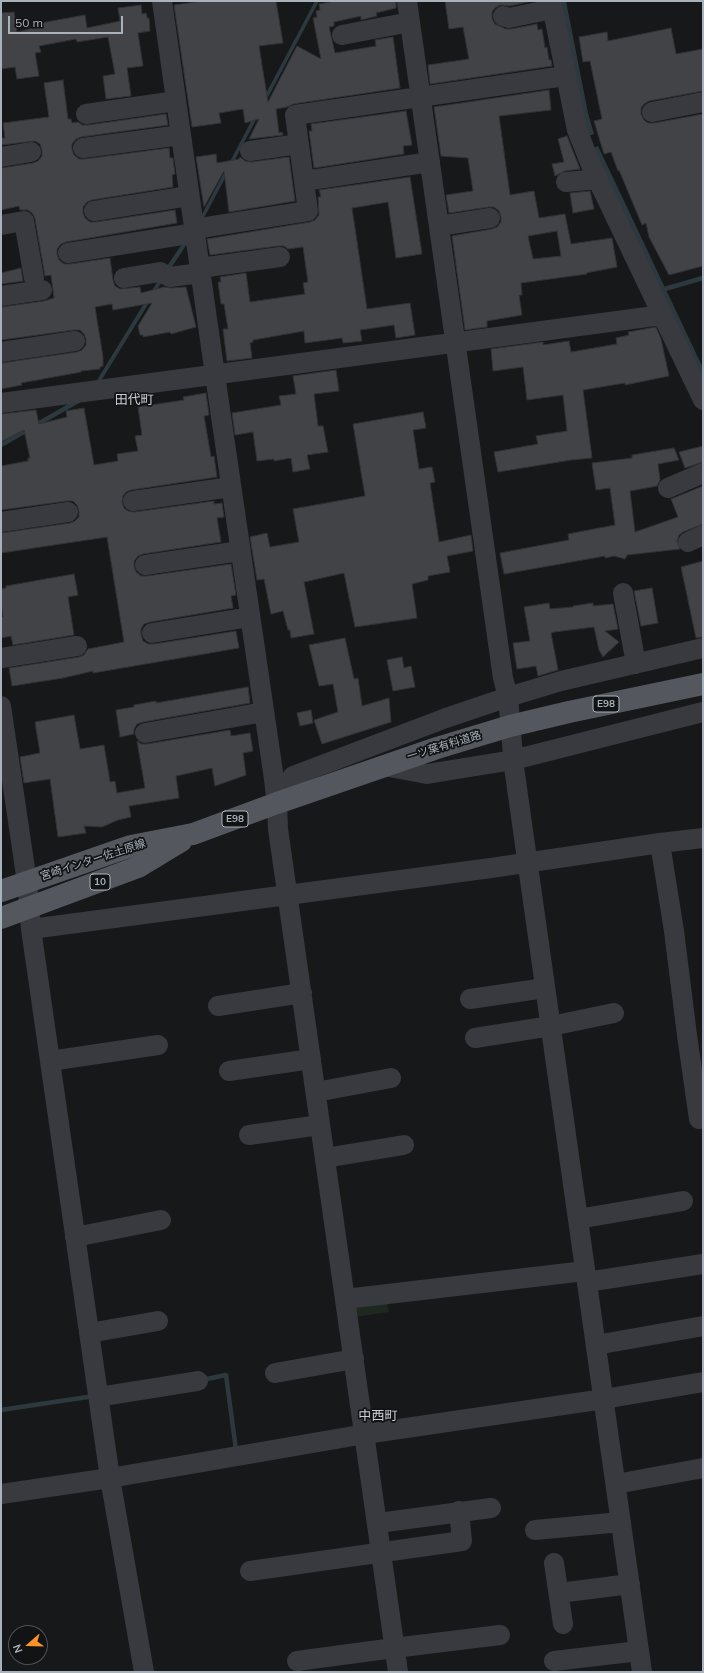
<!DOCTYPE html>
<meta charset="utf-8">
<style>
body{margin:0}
#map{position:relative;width:704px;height:1673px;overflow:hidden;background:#17181a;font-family:Mulish,sans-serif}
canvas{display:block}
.frame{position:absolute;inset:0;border:2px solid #a9b1ba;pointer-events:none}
.north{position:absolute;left:8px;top:1625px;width:40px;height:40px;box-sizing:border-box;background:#121315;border:1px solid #4e5257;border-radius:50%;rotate:250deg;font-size:11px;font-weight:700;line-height:16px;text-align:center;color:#a9b1ba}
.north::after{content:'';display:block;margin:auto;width:14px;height:18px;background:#ff932a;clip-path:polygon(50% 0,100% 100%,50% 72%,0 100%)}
.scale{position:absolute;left:8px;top:16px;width:115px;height:18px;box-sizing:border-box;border:2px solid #a9b1ba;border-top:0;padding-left:5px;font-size:12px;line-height:14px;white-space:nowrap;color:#a9b1ba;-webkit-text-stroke:3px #121315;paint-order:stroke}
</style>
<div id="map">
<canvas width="704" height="1673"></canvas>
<div class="frame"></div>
<div class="north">N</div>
<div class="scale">50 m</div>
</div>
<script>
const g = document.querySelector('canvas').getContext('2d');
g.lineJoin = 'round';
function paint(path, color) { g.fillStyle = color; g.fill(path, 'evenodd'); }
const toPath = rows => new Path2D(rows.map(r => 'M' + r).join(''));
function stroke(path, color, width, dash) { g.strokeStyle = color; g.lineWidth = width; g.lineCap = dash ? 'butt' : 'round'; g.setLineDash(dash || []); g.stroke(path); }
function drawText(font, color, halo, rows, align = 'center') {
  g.font = font + ' Mulish,"Noto Sans JP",sans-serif'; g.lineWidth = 3.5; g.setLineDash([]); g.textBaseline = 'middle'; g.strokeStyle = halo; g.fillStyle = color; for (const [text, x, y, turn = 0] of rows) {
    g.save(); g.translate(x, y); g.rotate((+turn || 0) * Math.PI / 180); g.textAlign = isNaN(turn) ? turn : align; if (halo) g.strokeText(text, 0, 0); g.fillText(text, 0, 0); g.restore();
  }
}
paint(toPath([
 [387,1301,389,1312,355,1317,354,1306]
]), '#1f281f');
paint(toPath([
 [315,1,319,1,204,218,160,285,101,381,97,380,167,266,201,216],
 [557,1,566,1,588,113,594,134,586,137],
 [598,146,703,368,703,389,590,149]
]), '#2c3a3f');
stroke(toPath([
 [661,290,703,278],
 [1,445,78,401],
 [202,1380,226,1375,236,1450],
 [1,1410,94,1396]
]), '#2c3a3f', 4.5);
const building = toPath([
 [202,1,276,1,283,43,259,46,268,102,297,46,321,59,313,18,317,17,316,11,320,10,319,4,335,1,396,1,396,8,376,13,377,16,361,20,361,16,334,22,334,26,329,27,335,53,376,46,375,40,393,37,400,88,293,104,287,107,276,109,279,133,282,132,283,135,249,139,259,119,245,123,243,109,219,113,221,123,192,127,174,5,202,1],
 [445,1,528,1,528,2,510,6,500,5,495,8,492,12,492,19,495,24,506,29,511,29,537,24,538,30,542,29,545,48,547,47,549,60,551,60,552,66,430,84,428,65,469,59,463,27,449,29,445,1],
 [141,5,142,14,146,13,147,18,149,18,150,31,138,33,143,66,127,68,131,96,106,99,103,76,115,74,108,37,77,42,76,39,39,46,41,52,35,53,39,76,17,79,15,67,1,69,1,13,14,12,17,32,42,26,41,23,85,15,87,28,120,21,118,8,141,5],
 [671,28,676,54,703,49,703,91,649,101,644,104,641,108,641,114,644,120,648,123,654,123,703,114,703,266,669,275,649,237,646,223,642,225,619,170,618,171,611,152,604,154,594,121,602,119,590,61,583,62,579,37,607,32,608,41,671,28],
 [63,80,68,119,71,119,72,123,78,122,82,125,88,125,166,114,168,125,81,137,76,139,72,144,72,150,74,155,79,159,84,159,169,148,170,158,173,158,175,174,172,175,173,187,92,200,87,202,83,207,83,213,85,218,90,222,96,222,175,210,177,223,66,242,61,244,57,249,57,254,59,260,64,264,70,264,110,258,113,280,115,286,120,289,140,287,141,293,164,287,172,288,186,287,196,327,171,334,170,332,143,337,143,335,140,335,138,326,152,303,113,310,112,304,95,307,103,357,103,366,100,367,100,369,81,371,81,372,21,383,22,385,1,389,1,363,77,352,82,350,86,345,86,339,84,334,80,330,74,330,1,340,1,307,44,301,54,298,51,275,45,276,35,219,33,214,28,210,20,210,19,206,1,210,1,168,33,163,38,161,42,156,42,150,40,144,35,141,1,145,1,138,5,138,3,123,49,117,44,83,63,80],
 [549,90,551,110,499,116,510,195,534,191,539,218,565,214,571,244,612,238,617,267,586,273,587,274,521,283,522,295,519,295,522,315,487,321,487,327,465,330,452,236,492,229,497,227,501,222,501,217,499,211,494,207,489,207,449,213,446,195,473,191,468,158,441,156,434,107,549,90],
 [557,231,561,256,533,259,528,236,557,231],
 [406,111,412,145,403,146,404,154,314,168,309,131,312,131,311,124,406,111],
 [567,136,580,169,565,171,555,176,552,164,564,162,558,139,567,136],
 [216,154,217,163,239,159,240,157,245,161,251,162,289,157,295,201,229,212,224,171,204,207,196,157,216,154],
 [410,177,422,254,396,258,388,202,352,208,367,309,410,303,415,335,396,338,394,325,360,330,362,341,343,343,342,338,305,343,304,331,253,340,253,342,250,343,252,358,227,361,223,329,228,329,224,304,221,304,218,282,221,282,220,277,246,273,250,302,305,294,303,283,308,282,303,247,288,249,284,246,278,246,210,255,207,239,310,222,315,220,319,215,318,197,321,197,319,190,410,177],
 [590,191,594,209,573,213,570,193,590,191],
 [21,268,23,281,1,284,1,273,21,268],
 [656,327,661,339,669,376,625,385,625,383,583,390,592,458,571,460,498,472,494,452,538,444,536,436,567,431,563,395,527,400,523,367,493,371,491,349,543,342,543,345,569,341,571,352,617,344,616,338,629,335,628,332,656,327],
 [336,370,339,391,314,394,318,426,323,426,328,452,307,455,310,469,293,472,291,458,274,461,274,459,257,461,253,432,235,435,232,413,281,405,279,396,296,394,293,376,336,370],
 [206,393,209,415,204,416,211,457,214,456,217,477,131,490,126,492,123,496,122,502,124,508,128,511,134,512,214,501,214,504,222,503,224,517,217,518,221,542,143,554,138,556,134,561,134,566,136,572,141,576,147,576,231,564,236,595,231,596,233,608,150,622,144,624,141,629,141,634,143,641,148,644,154,644,236,631,239,648,93,673,93,671,63,678,12,686,9,668,79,657,84,655,88,649,124,642,107,537,1,553,1,533,70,523,75,521,79,517,79,511,77,505,73,501,67,501,1,510,1,466,28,461,28,458,30,458,24,430,1,442,1,414,36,410,39,424,67,417,66,411,84,408,94,465,118,461,117,454,138,451,135,436,142,435,138,407,184,400,183,397,206,393],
 [423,412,426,428,413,430,419,469,432,467,435,482,430,483,439,542,471,535,473,551,447,556,450,572,428,576,428,580,412,584,417,618,355,627,344,573,304,582,314,634,291,638,290,630,288,630,283,611,271,614,264,579,257,580,250,537,267,533,270,547,299,542,293,509,365,496,353,424,423,412],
 [703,446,703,462,685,468,679,452,703,446],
 [674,448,679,460,658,464,660,480,657,486,630,491,635,532,678,517,671,499,703,486,703,524,683,532,679,535,677,541,680,549,627,555,625,559,614,556,605,558,605,556,504,574,500,553,569,540,568,534,615,525,610,488,596,490,592,463,632,458,632,455,674,448],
 [703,561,703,637,696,638,681,567,703,561],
 [74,574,78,595,68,597,74,635,13,645,11,636,1,638,1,617,3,617,1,603,1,589,6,588,6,586,74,574],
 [652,588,658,623,641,626,634,591,652,588],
 [549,603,550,609,573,607,573,606,593,603,593,606,613,604,618,629,605,631,619,642,603,657,599,650,594,627,554,632,551,633,558,670,538,676,536,666,517,669,513,643,530,641,524,607,549,603],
 [345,638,354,679,358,678,362,706,389,698,391,722,322,744,314,720,338,712,333,684,319,686,309,645,345,638],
 [402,657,404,668,411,666,415,687,393,691,387,660,402,657],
 [248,687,250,703,143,722,137,724,134,729,134,734,120,737,116,710,134,707,134,705,156,701,156,703,248,687],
 [311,710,313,723,300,726,297,713,311,710],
 [74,715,80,749,104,745,110,782,115,781,117,793,145,788,137,741,141,744,147,744,230,730,231,736,250,733,253,751,243,753,246,775,215,786,212,768,176,776,179,798,129,806,131,817,118,820,102,827,84,826,86,833,58,837,50,779,24,783,20,757,40,753,35,722,74,715]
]);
paint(building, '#414347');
stroke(building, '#313236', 1);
stroke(toPath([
 [162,1,215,375,273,772,277,803,278,829,398,1672],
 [407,1,503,678,508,697,514,767,642,1672],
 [551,1,577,130,593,170,703,400],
 [503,16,509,18,552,9],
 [342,35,410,22],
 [652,112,703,102],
 [86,114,176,101],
 [83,148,181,135],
 [250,151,299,144],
 [1,157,31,152],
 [304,181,430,162],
 [566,182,598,179],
 [94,211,189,196],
 [1,225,24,221,34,278],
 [439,226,490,218],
 [194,229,308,211,295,115,565,76],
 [68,253,195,233],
 [200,268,280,257],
 [124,278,160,272,170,277,200,273],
 [1,296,42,290],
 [1,352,75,341],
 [1,403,662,315],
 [668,488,703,473],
 [133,501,231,487],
 [1,522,68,512],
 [688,542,703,535],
 [145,565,240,551],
 [623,593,636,664],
 [152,633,250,617],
 [1,658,77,646],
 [1,706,27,882,31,929,110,1478,144,1672],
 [145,733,264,712],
 [384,766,427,774,513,760,703,712],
 [277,803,293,776,446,718,508,697,561,681,703,648],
 [660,843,674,931,687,1035,699,1119],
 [31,929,491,868,660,843,703,838],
 [470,999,545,988],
 [218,1006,302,993],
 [475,1038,551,1026,614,1013],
 [50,1061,158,1045],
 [229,1071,311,1059],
 [316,1092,391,1078],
 [249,1135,320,1125],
 [325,1158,404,1145],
 [578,1219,683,1201],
 [75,1237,161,1220],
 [587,1282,703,1264],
 [345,1299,585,1271],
 [89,1333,158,1321],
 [596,1345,703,1326],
 [275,1373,354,1359],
 [98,1397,198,1381],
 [616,1484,703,1468],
 [1,1494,110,1478,365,1434,604,1399,703,1382],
 [378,1523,491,1508],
 [535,1530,621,1522],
 [554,1563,563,1624],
 [250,1571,462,1541,459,1511],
 [559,1593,630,1584],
 [297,1661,394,1648,500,1635],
 [554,1661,639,1651]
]), '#383a3f', 20);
stroke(toPath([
 [1,891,131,846,193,834,277,803,437,748,510,726,569,712,703,684],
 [1,918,138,867,181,841]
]), '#54585e', 22);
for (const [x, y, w] of [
 [606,704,26],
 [235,819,26],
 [100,882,20]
]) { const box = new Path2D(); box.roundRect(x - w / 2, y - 8, w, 16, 3); g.fillStyle = '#121315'; g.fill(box); stroke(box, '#a9b1ba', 1); }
drawText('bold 10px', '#a9b1ba', null, [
 ["E98",606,704],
 ["E98",235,819],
 ["10",100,882]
]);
drawText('11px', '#a9b1ba', '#121315', [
 ["一ツ葉有料道路",444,746,-17],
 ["宮崎インター佐土原線",93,860,-18]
]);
drawText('13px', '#cacfd6', '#121315', [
 ["田代町",134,400],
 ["中西町",378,1416]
]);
</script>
